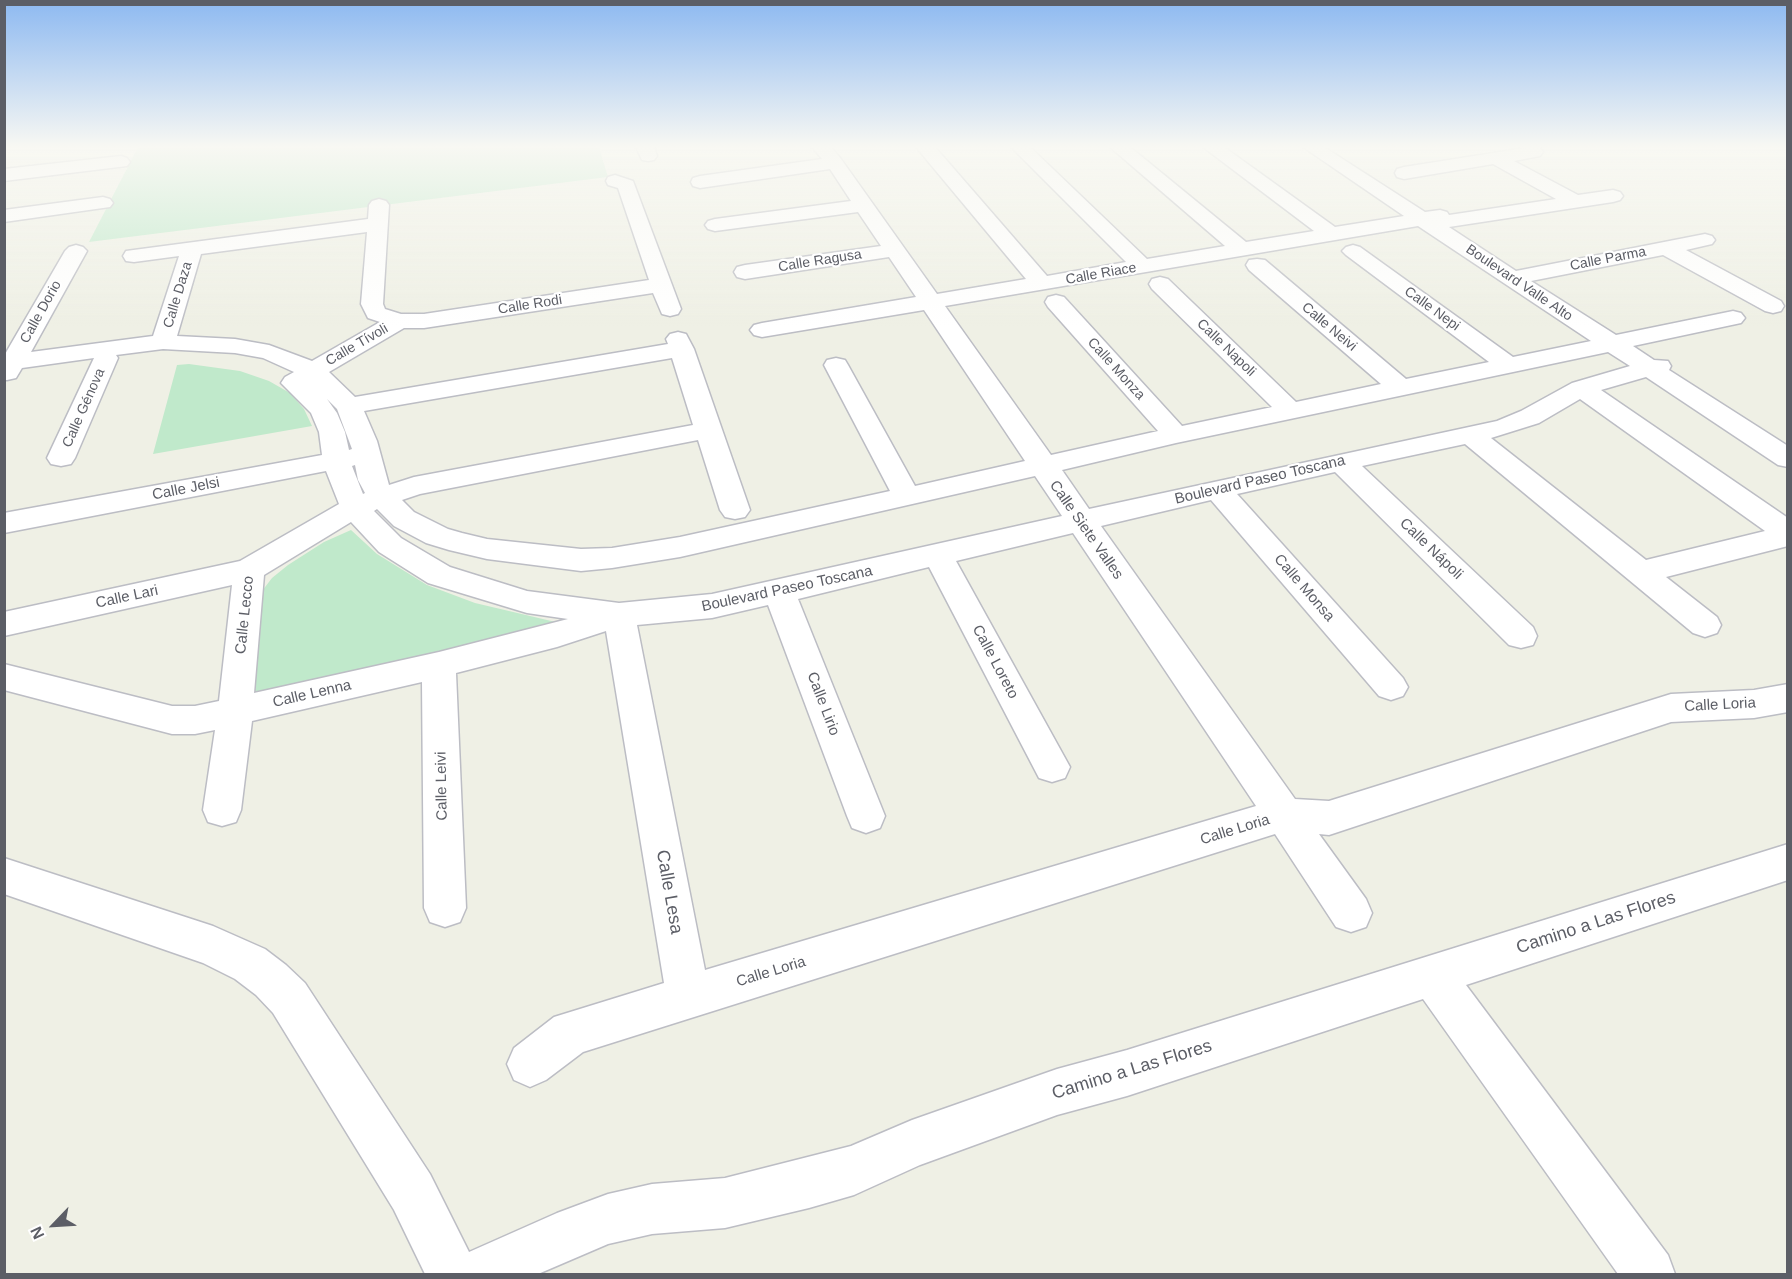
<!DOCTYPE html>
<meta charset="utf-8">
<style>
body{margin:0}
#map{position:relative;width:1792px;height:1279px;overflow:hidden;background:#eff0e5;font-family:Helvetica,sans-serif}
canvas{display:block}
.frame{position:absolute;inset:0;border:6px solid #5c5e66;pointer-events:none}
.north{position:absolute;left:24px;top:1195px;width:60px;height:60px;-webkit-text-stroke:4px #fff;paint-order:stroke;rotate:245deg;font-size:16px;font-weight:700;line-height:24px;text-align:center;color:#5c5e66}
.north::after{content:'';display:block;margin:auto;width:21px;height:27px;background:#5c5e66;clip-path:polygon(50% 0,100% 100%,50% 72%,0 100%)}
</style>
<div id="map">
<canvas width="1792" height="1279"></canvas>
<div class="frame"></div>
<div class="north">N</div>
</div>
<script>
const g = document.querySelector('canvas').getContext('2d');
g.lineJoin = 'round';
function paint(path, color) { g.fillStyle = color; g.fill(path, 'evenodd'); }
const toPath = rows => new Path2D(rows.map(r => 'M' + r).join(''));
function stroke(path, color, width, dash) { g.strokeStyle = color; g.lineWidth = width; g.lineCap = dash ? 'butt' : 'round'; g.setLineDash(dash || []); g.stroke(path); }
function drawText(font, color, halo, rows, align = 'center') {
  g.font = font + ' Helvetica,sans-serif'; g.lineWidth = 4.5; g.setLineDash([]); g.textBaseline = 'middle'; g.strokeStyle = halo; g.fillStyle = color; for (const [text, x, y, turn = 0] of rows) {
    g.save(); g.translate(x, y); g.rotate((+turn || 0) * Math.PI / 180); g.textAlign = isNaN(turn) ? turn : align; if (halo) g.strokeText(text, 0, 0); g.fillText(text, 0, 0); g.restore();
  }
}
paint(toPath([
 [138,147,599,147,608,177,89,242],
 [189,364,240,371,269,381,290,393,304,409,312,426,153,454,177,365],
 [351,530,377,554,427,585,475,603,564,624,252,696,262,591,272,578,288,565,324,542]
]), '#c0e9cb');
const minor = toPath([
 [636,147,654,147,657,156,654,160,648,161,642,160,636,147],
 [812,147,831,147,841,159,937,294,1026,279,916,147,935,147,1047,276,1126,262,1011,147,1030,147,1147,259,1225,246,1110,147,1130,147,1246,242,1314,231,1203,147,1224,147,1335,227,1404,216,1303,147,1324,147,1425,212,1440,210,1447,212,1449,215,1556,199,1493,164,1404,179,1397,177,1395,173,1397,169,1404,167,1531,147,1540,148,1543,152,1540,156,1514,161,1578,195,1613,190,1620,192,1623,196,1620,200,1613,202,1449,227,1516,271,1705,234,1712,236,1715,240,1712,244,1686,250,1781,301,1784,306,1781,311,1773,313,1765,311,1663,255,1531,281,1616,335,1733,311,1741,313,1745,318,1741,323,1633,346,1654,360,1668,361,1671,366,1669,370,1788,446,1788,467,1778,465,1646,377,1601,390,1788,518,1788,546,1666,577,1717,617,1721,625,1717,633,1705,637,1693,633,1465,444,1362,466,1533,627,1537,636,1533,645,1521,648,1509,645,1335,472,1237,494,1403,678,1408,687,1403,696,1391,700,1379,696,1211,500,1101,526,1295,799,1329,801,1671,694,1754,690,1788,684,1788,712,1754,718,1671,722,1329,835,1319,834,1366,899,1372,913,1366,927,1351,932,1336,927,1275,834,583,1052,546,1080,530,1087,514,1080,507,1064,514,1048,554,1017,664,983,606,631,557,647,456,673,466,908,460,922,445,927,430,922,424,908,422,682,252,721,241,810,236,822,222,826,208,822,203,810,215,730,195,734,172,734,4,690,4,664,172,706,195,706,219,701,232,585,4,636,4,612,240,561,339,504,326,471,4,533,4,513,322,455,319,432,311,413,281,383,285,377,294,372,263,358,235,353,163,349,116,355,118,358,75,458,71,464,61,466,51,464,47,458,94,358,22,368,16,378,7,380,4,380,4,356,65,251,69,247,76,245,83,247,87,251,31,352,153,336,179,256,134,262,126,261,123,256,126,251,368,219,369,205,372,201,379,199,386,201,389,205,383,304,385,309,401,314,424,314,649,280,618,188,608,185,606,181,608,177,615,175,633,181,681,309,678,314,670,316,662,314,653,293,424,328,404,328,329,372,355,397,668,344,666,339,670,334,678,332,686,334,694,349,750,510,745,517,735,519,725,517,720,510,698,440,420,494,402,500,414,512,448,529,462,533,487,539,581,549,612,548,680,537,890,491,824,365,827,360,836,358,845,360,848,365,915,486,1025,461,924,310,762,337,754,335,750,330,754,325,762,323,916,297,889,257,745,279,737,277,734,272,737,267,745,265,881,246,858,212,715,231,708,229,705,225,708,221,715,219,851,201,830,169,700,188,693,186,691,182,693,178,700,176,822,159,812,147],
 [1418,226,1591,341,1513,357,1360,247,1353,245,1346,247,1342,251,1346,255,1489,362,1406,379,1265,260,1257,259,1249,260,1246,265,1249,270,1381,384,1296,402,1168,279,1160,277,1152,279,1149,284,1152,289,1272,407,1182,426,1064,297,1056,295,1048,297,1045,302,1048,307,1158,431,1051,455,945,306,1418,226],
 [367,232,361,304,368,318,380,322,312,361,269,345,235,339,177,336,201,254,367,232],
 [1608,352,1630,366,1572,383,1521,411,1497,421,1089,509,1062,470,1176,443,1608,352],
 [672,358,693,425,414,477,389,485,377,441,364,411,672,358],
 [327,399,337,409,352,449,349,450,345,432,337,413,327,399],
 [1580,399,1765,531,1646,560,1491,438,1539,423,1580,399],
 [355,465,358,480,365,493,363,494,352,466,355,465],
 [1035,476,1062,516,712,594,619,603,527,591,450,567,401,538,374,511,377,509,394,526,426,543,449,550,487,559,581,571,612,568,680,557,1035,476],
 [351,522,379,552,428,583,527,613,568,619,439,652,254,693,264,575,351,522],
 [1073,533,1256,806,705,970,637,625,712,618,768,605,847,816,852,828,866,833,880,828,885,816,798,599,929,567,1039,778,1052,782,1065,778,1070,767,956,561,1073,533],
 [121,156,127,158,130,162,127,166,4,181,4,169,121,156],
 [103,197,110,199,113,203,110,207,4,222,4,210,103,197],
 [1788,844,1788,880,1466,985,1668,1255,1675,1274,1618,1274,1423,999,1127,1096,1057,1115,920,1165,854,1195,809,1208,725,1228,652,1234,608,1244,538,1274,425,1274,394,1210,273,1013,256,995,235,979,203,963,4,894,4,858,213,926,265,949,286,965,305,983,430,1174,469,1252,557,1213,608,1194,652,1184,725,1178,851,1146,912,1120,1057,1069,1127,1050,1788,844]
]);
stroke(minor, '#bcbdc4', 3);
paint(minor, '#fff');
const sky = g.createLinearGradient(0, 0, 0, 326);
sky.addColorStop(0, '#8db9f1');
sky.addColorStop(0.45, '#f8f8f3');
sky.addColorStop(1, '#f8f8f300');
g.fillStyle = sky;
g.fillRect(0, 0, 1792, 326);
drawText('14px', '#5c5e66', '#fff', [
 ["Calle Parma",1608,259,-11],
 ["Calle Ragusa",820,261,-9],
 ["Calle Riace",1101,274,-10],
 ["Boulevard Valle Alto",1519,283,34],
 ["Calle Daza",178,295,-73],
 ["Calle Rodi",530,305,-9],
 ["Calle Nepi",1432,309,36],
 ["Calle Dorio",41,312,-61],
 ["Calle Neivi",1329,327,40],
 ["Calle Tívoli",357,345,-30],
 ["Calle Napoli",1226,348,44],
 ["Calle Monza",1116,369,48],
 ["Calle Génova",84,408,-66]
]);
drawText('15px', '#5c5e66', '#fff', [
 ["Boulevard Paseo Toscana",1260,480,-13],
 ["Calle Jelsi",186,489,-11],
 ["Calle Siete Valles",1086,530,55],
 ["Calle Nápoli",1431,549,44],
 ["Calle Monsa",1304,588,49],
 ["Boulevard Paseo Toscana",787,589,-12],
 ["Calle Lari",127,597,-12],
 ["Calle Lecco",245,615,-84],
 ["Calle Loreto",995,662,62],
 ["Calle Lenna",312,694,-13],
 ["Calle Lirio",823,704,69],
 ["Calle Loria",1720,705,-3],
 ["Calle Leivi",442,786,-91],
 ["Calle Loria",1235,830,-17],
 ["Calle Loria",771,972,-17]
]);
drawText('18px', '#5c5e66', '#fff', [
 ["Calle Lesa",669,892,80],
 ["Camino a Las Flores",1596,923,-18],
 ["Camino a Las Flores",1132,1070,-17]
]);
</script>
